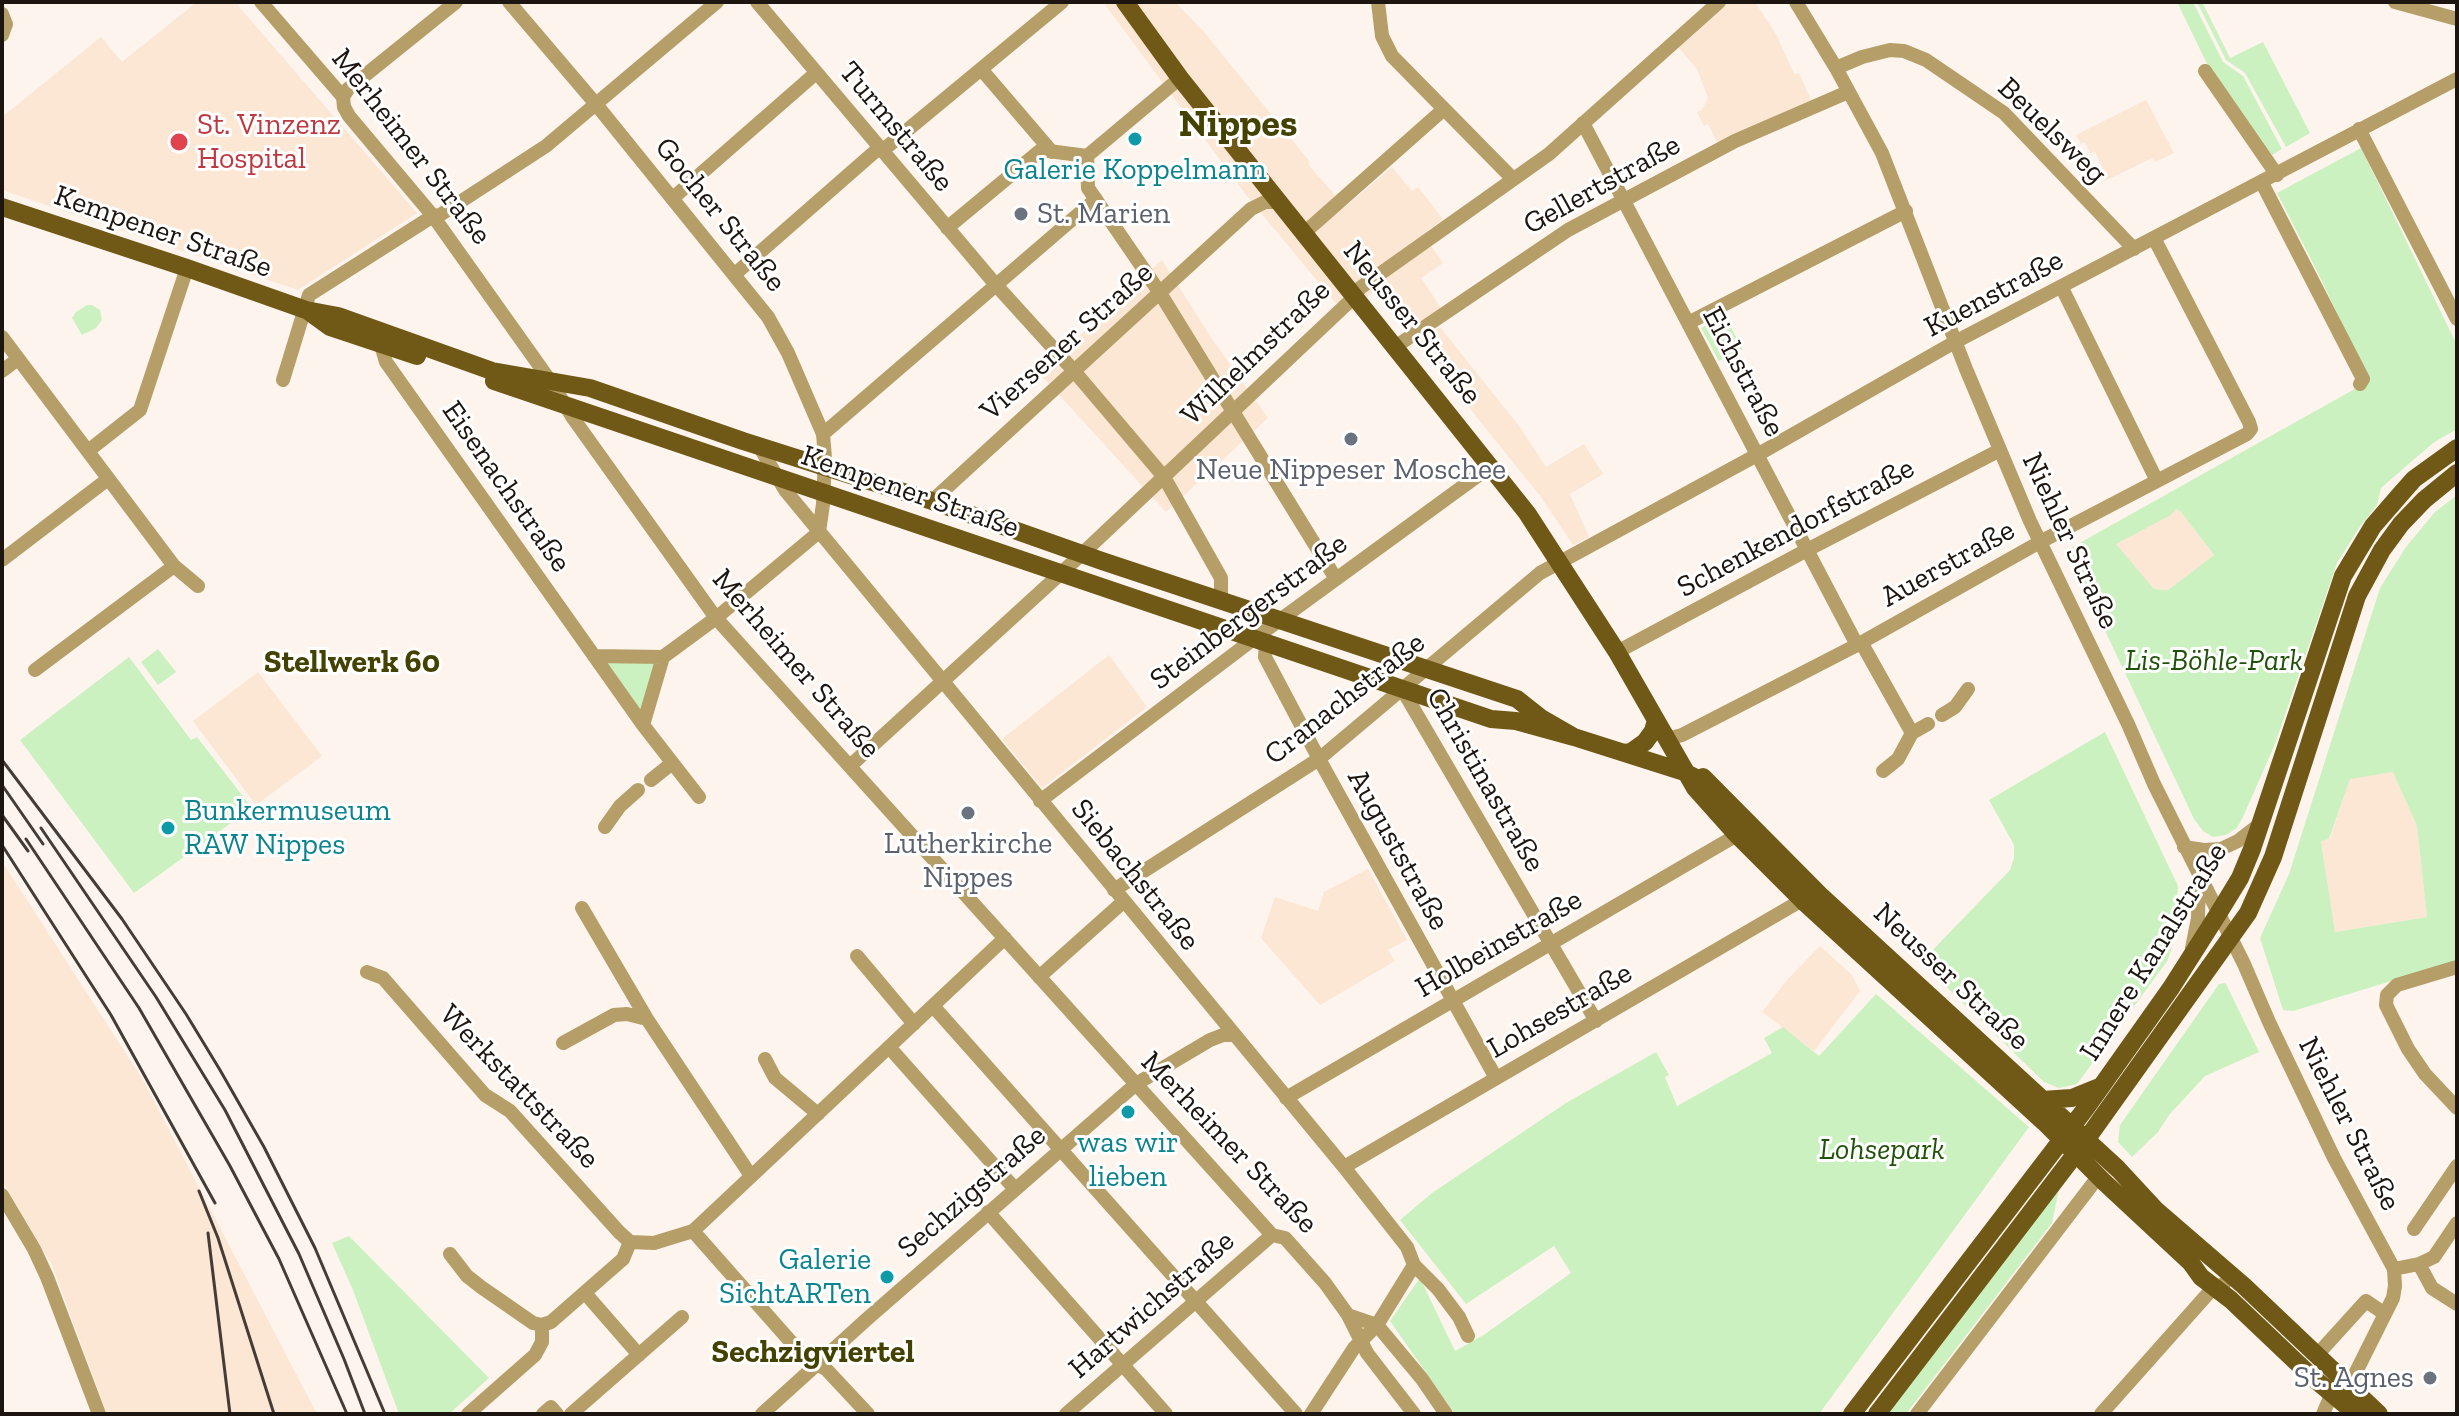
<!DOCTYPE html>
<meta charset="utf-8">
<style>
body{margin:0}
#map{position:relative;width:2459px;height:1416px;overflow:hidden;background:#fcf4ed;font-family:"Zilla Slab",serif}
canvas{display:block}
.frame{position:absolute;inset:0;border:4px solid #1d1510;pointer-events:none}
</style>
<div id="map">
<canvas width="2459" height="1416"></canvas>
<div class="frame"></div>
</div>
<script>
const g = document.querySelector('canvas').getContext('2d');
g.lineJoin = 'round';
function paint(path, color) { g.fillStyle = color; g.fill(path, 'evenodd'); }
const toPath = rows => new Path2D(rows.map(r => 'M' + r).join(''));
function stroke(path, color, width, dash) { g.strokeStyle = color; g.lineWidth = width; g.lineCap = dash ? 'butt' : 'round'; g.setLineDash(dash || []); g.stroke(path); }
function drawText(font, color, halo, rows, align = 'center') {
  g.font = font + ' "Zilla Slab",serif'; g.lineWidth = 6; g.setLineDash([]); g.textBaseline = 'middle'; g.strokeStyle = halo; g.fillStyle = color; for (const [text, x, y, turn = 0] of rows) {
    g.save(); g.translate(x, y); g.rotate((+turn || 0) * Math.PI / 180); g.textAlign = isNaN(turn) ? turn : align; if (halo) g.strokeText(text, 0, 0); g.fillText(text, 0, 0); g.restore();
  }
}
paint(toPath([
 [197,2,235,2,417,213,298,290,2,190,2,117,101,37,122,62],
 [1103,2,1175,2,1204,32,1310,162,1308,164,1345,207,1392,167,1412,191,1418,187,1443,219,1423,234,1443,263,1421,278,1441,308,1407,331,1374,290,1352,312,1335,302,1247,196],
 [1729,2,1755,2,1777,36,1794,74,1799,73,1811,100,1717,142,1708,124,1704,126,1697,112,1702,110,1708,98,1697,69,1678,47],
 [2146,100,2174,153,2155,162,2152,158,2103,182,2107,177,2095,152,2090,153,2085,142,2081,144,2076,135],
 [1162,260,1212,339,1268,418,1166,512,1039,373],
 [1440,327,1519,426,1546,467,1584,444,1603,474,1570,494,1589,537,1573,545,1541,497,1417,343],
 [2176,509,2181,512,2214,555,2168,590,2154,589,2115,544,2171,515],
 [1109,655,1147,707,1042,788,1002,739],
 [258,672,322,756,256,805,193,721],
 [2393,772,2417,826,2427,917,2335,932,2321,840,2330,839,2350,778],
 [5,866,143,1080,317,1414,107,1414,52,1265,2,1180,2,868],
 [1368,869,1407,940,1388,950,1395,961,1320,1005,1261,938,1275,897,1318,911,1324,892],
 [1820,946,1852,975,1860,991,1814,1051,1762,1012,1787,980]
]), '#fce6d4');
paint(toPath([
 [2177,2,2193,2,2223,62,2243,76,2282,149,2272,155,2227,97,2210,70],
 [2197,2,2202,2,2230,58,2263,42,2310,133,2286,147,2245,73,2226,60],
 [2361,148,2457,345,2457,429,2433,443,2381,488,2377,505,2359,528,2337,563,2275,744,2243,817,2237,828,2226,835,2213,837,2203,831,2194,819,2067,550,2369,381,2318,273,2277,193],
 [2176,509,2181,512,2214,555,2168,590,2154,589,2116,544,2171,515],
 [87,305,92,305,100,310,102,320,96,328,82,335,72,318,76,312],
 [1725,315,1742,349,1719,361,1701,328],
 [2457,495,2457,961,2293,1011,2283,1010,2260,938,2289,874,2380,588,2406,547,2435,512],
 [2393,772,2417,826,2427,917,2335,932,2321,841,2329,839,2350,779],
 [158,649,176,672,158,685,141,662],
 [129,657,191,740,197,737,252,808,134,893,20,740],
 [602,660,658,662,640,714],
 [2105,732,2178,886,2175,936,2168,960,2077,1084,2059,1088,2044,1082,1926,967,1923,960,2010,870,2014,858,2014,845,1989,800],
 [2224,983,2226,984,2259,1052,2205,1076,2169,1115,2158,1132,2132,1157,2118,1142,2120,1125,2219,984],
 [1876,994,2029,1127,1819,1414,1455,1414,1390,1321,1420,1278,1455,1351,1485,1334,1571,1273,1554,1246,1466,1304,1400,1220,1432,1193,1566,1103,1656,1052,1669,1075,1665,1077,1677,1106,1772,1053,1764,1038,1783,1027,1819,1056],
 [2059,1189,2052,1223,1906,1414,1885,1414],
 [349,1236,489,1378,449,1414,399,1414,353,1290,332,1243]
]), '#ccf1c0');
stroke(toPath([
 [261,2,343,97,344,107,349,116,433,216,551,382,573,418,716,618,1272,1235,1285,1238,1325,1283,1348,1315,1367,1353,1414,1414],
 [509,2,595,103,768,317,788,353,823,434,825,458,823,504,819,532,716,618,663,657],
 [757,2,996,285,1074,371,1164,477,1221,578,1221,599],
 [1378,2,1382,36,1392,56,1513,179],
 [1796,2,1836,68,1882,153,1966,369,2030,521,2128,724,2154,784,2244,964,2269,1022,2334,1158,2394,1269,2395,1286,2393,1298,2349,1386,2347,1393],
 [2395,2,2457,19],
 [2,14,6,24,2,35],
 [1836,68,1862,57,1890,50,1904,51,1926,60,2004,113,2134,249],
 [981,69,1052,152],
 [2205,71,2277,175],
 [343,97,348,89,456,2],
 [1583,123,1857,645],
 [2359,129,2457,319],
 [882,151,1062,2],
 [1087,156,1088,188,1160,293,1336,579],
 [1087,156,1180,78],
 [2262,183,2363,379,2360,384],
 [673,198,816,73],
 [947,228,1041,150,1087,156],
 [1304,233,1444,109],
 [735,274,879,148],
 [2062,288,2157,481],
 [1688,323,1906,211],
 [2,337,174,566,198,586],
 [381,345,386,362,643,725,699,797],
 [1395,347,1568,230,1735,141,1848,92],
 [2,371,18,359],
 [283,380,309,295,433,216,440,215,546,146,717,2],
 [823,434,1096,199],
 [759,446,785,490,1344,1167,1407,1247,1414,1265,1438,1289,1459,1317,1468,1336],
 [88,451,140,410,187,268],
 [932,501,1251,209,1265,202,1278,202],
 [2,560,108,479],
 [1861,642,1912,733,1898,759,1883,771],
 [1266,643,1265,657,1319,759,1496,1078],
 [1617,652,1807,550,2000,450],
 [594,656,663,657],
 [35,670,174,566],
 [1402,689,1596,1021],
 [1942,715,1955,707,1968,689],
 [643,725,663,657],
 [1663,731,1671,738,1682,735,1857,645,2040,542,2247,434,2251,429,2249,422,2154,238],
 [1912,733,1928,724],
 [850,766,1083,553,1350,301,1360,288,1549,154,1719,2],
 [651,780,671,764],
 [1040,801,1247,644,1491,466],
 [605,827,620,806,638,790],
 [2184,847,2204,850,2221,849,2238,841,2260,824],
 [1114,890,1319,759,1540,573,1757,455,1955,342,2457,79],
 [582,908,647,1019,751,1176],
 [2192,948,2198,918,2199,881],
 [857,956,914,1024],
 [2457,967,2397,985,2387,995,2386,1005,2408,1049,2425,1074,2457,1108],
 [367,972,383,978,485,1095,510,1111,619,1232,630,1242,654,1243,693,1231,1005,938],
 [1039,977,1123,902],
 [933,1006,1296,1414],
 [563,1043,614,1015,627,1014,647,1019],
 [889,1047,1015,1189],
 [765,1059,775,1078,818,1114],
 [1286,1098,1737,835],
 [1344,1167,1802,900],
 [2,1195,34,1249,47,1277,99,1414],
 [988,1212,1166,1414],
 [2414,1229,2457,1166],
 [693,1231,806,1359,826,1369,868,1414],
 [450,1254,467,1276,481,1287,533,1323,542,1325,551,1322,623,1259,630,1242],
 [2419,1264,2432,1288,2457,1304],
 [2394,1269,2419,1264,2434,1257,2457,1223],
 [585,1293,639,1355],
 [1348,1315,1377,1325,1422,1379,1446,1414],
 [2317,1355,2366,1301,2385,1314],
 [468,1414,535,1355,542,1342,542,1325],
 [543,1414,551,1407,557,1414],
 [571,1414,682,1317],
 [762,1414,867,1319,1136,1084,1210,1040,1223,1035,1233,1035],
 [1066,1414,1272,1235],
 [1311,1414,1354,1348,1377,1325,1414,1265],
 [1917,1414,2098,1177],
 [2101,1414,2213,1288,2224,1284],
 [2323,1414,2332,1393,2333,1384]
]), '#b59e68', 14);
stroke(toPath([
 [1125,2,1180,78,1527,513,1617,652,1695,788,1737,835,1802,900,2044,1122,2104,1182,2191,1263,2201,1277,2231,1300,2311,1376,2356,1414],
 [2,207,187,268,306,310,338,316,492,371,590,388,743,441,932,501,1102,561,1517,699,1541,718,1574,737],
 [308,311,330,327,417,356],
 [494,381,1491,719,1516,721,1574,737,1684,772,1709,784],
 [1625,753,1631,752,1645,742,1653,731,1656,720],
 [1703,777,1822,897,2118,1169,2156,1210,2244,1286,2379,1414],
 [2042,1100,2072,1098,2099,1087],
 [1852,1414,2086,1108,2171,988,2218,914,2240,878,2252,849,2343,576,2373,526,2399,496,2414,479,2457,448],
 [1877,1414,2086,1140,2248,913,2273,857,2357,596,2382,550,2401,524,2424,500,2457,473]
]), '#705816', 18);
stroke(toPath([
 [2,760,122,919,186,1014,220,1070,264,1147,315,1248,385,1414],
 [2,785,43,844],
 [2,815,28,851],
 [41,828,156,997,225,1110,299,1254,344,1359,365,1414],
 [26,839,139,1008,230,1166,279,1259,347,1414],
 [2,845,111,1015,215,1203],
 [199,1191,218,1238,274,1414],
 [208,1233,230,1414]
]), '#443c37', 3);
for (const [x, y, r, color] of [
 [1135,139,8,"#0f9aa8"],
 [179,142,10,"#e0444e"],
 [1021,214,8,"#6b7280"],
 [1351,439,8,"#6b7280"],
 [968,813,8,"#6b7280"],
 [168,828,8,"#0f9aa8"],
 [1128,1112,8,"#0f9aa8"],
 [887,1277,8,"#0f9aa8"],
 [2430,1378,8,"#6b7280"]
]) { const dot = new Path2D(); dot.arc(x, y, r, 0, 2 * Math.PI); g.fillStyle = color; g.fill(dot); stroke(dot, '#fff', 3); }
drawText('30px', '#be3a42', '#fff', [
 ["St. Vinzenz",197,125],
 ["Hospital",197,159]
], 'left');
drawText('30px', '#1d1510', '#fff', [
 ["Turmstraße",896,127,50],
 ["Beuelsweg",2052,131,44],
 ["Merheimer Straße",411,147,52],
 ["Gellertstraße",1602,185,-29],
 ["Gocher Straße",720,215,51],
 ["Kempener Straße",163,232,19],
 ["Kuenstraße",1994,294,-28],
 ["Neusser Straße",1412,323,51],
 ["Viersener Straße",1067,342,-42],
 ["Wilhelmstraße",1256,353,-44],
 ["Eichstraße",1743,372,62],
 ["Eisenachstraße",506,487,55],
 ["Kempener Straße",910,492,19],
 ["Schenkendorfstraße",1796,528,-28],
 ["Niehler Straße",2070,541,65],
 ["Auerstraße",1948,564,-29],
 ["Steinbergerstraße",1249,612,-37],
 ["Merheimer Straße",796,664,49],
 ["Cranachstraße",1345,699,-38],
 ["Christinastraße",1485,780,60],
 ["Auguststraße",1398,850,61],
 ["Siebachstraße",1135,875,51],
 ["Holbeinstraße",1499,944,-30],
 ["Innere Kanalstraße",2154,952,-58],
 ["Neusser Straße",1951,977,43],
 ["Lohsestraße",1560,1011,-30],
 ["Werkstattstraße",519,1087,46],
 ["Niehler Straße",2349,1124,63],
 ["Merheimer Straße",1229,1143,46],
 ["Sechzigstraße",972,1192,-41],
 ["Hartwichstraße",1152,1305,-41]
]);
drawText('30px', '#0d838f', '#fff', [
 ["Galerie Koppelmann",1135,170],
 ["Bunkermuseum",184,811,"left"],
 ["RAW Nippes",184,845,"left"],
 ["was wir",1128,1143],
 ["lieben",1128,1177],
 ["Galerie",871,1260,"right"],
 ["SichtARTen",871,1294,"right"]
]);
drawText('30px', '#5b616d', '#fff', [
 ["St. Marien",1037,214,"left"],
 ["Neue Nippeser Moschee",1351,470],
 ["Lutherkirche",968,844],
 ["Nippes",968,878],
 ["St. Agnes",2414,1378,"right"]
]);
drawText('italic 30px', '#21520a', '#fff', [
 ["Lis-Böhle-Park",2214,661],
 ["Lohsepark",1882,1150]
]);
drawText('bold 32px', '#434200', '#fff', [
 ["Stellwerk 60",352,663],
 ["Sechzigviertel",813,1353]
]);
drawText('bold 38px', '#434200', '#fff', [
 ["Nippes",1238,125]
]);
</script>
